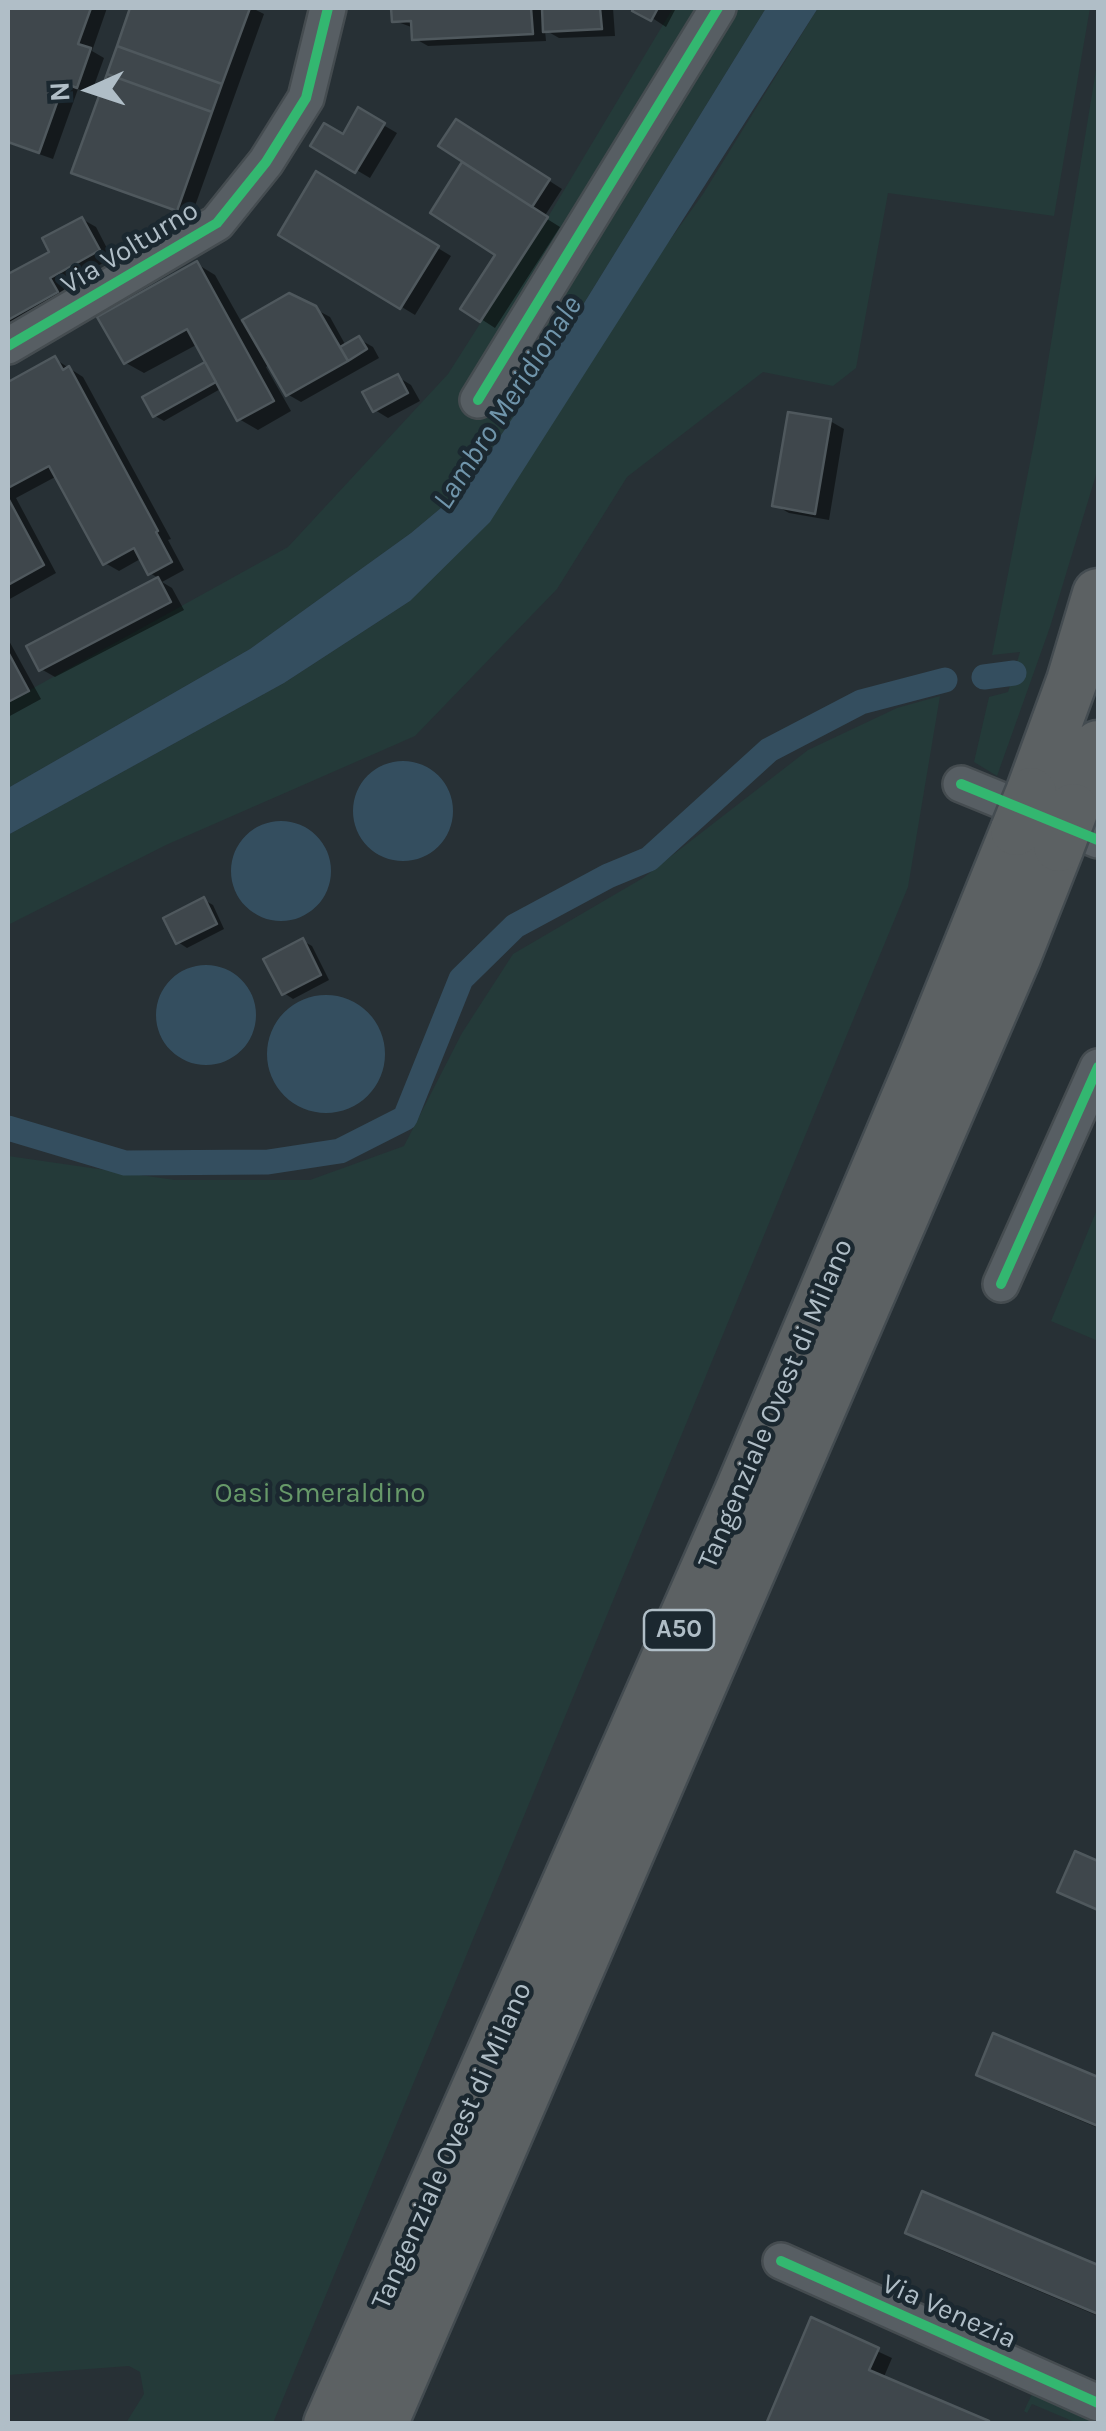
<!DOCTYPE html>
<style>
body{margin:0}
#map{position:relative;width:1106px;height:2431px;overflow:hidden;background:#273035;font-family:Karla,sans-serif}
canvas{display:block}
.frame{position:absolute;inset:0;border:10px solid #b0bec7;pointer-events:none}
.north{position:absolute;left:40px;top:40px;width:100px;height:100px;-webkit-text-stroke:8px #1b2830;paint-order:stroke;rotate:267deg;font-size:28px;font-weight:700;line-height:40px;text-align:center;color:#b0bec7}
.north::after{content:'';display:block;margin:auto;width:35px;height:45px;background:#b0bec7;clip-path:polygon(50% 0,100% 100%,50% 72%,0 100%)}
</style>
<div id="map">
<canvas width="1106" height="2431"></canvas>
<div class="frame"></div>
<div class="north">N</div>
</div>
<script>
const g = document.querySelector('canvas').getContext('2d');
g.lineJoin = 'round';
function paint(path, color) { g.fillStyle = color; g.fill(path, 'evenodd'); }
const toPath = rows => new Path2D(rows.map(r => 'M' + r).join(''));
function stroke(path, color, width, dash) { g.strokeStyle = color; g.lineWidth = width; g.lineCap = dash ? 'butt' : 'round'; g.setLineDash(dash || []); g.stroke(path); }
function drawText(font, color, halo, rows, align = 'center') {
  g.font = font + ' Karla,sans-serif'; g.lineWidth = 9; g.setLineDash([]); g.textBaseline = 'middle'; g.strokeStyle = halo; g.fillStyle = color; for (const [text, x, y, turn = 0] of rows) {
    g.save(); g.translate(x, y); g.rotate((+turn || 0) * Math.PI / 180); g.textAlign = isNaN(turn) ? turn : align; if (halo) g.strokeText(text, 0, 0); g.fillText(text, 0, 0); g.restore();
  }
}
paint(toPath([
 [673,8,766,8,520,407,466,487,411,533,250,649,8,788,8,702,288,547,448,374,548,217],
 [818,8,1090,8,1054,216,888,193,856,368,833,386,763,372,627,477,557,589,415,736,166,845,8,925,8,835,284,683,410,601,703,194],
 [1098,58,1098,468,1050,627,997,776,974,762,989,697,1008,692,1020,652,992,655,1038,422],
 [940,696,908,887,273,2423,126,2423,144,2394,140,2372,129,2366,8,2375,8,1156,175,1180,310,1180,404,1146,462,1033,513,954,643,878,808,750,897,708],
 [1098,1207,1098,1341,1051,1321],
 [1033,2392,1098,2420,1098,2423,1077,2423,1032,2404,1027,2413,1024,2411]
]), '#243a39');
paint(toPath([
 [766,8,818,8,490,522,410,601,284,683,8,835,8,788,250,649,411,533,466,487,520,407],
 '353 811a50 50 0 1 1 100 0a50 50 0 1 1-100 0Z',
 '231 871a50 50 0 1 1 100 0a50 50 0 1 1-100 0Z',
 '156 1015a50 50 0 1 1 100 0a50 50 0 1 1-100 0Z',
 '267 1054a59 59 0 1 1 118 0a59 59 0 1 1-118 0Z'
]), '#344e5f');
paint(toPath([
 [8,8,107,8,92,51,104,58,91,94,78,89,53,159,8,143],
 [133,8,252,8,264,14,191,217,74,172],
 [394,8,613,8,615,36,559,38,545,30,546,41,428,46,414,38,414,28,395,21],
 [637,8,676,8,666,27],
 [359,111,397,133,370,178,314,145,344,137],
 [470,130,562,189,544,217,560,227,495,328,464,308,498,254,433,212,466,161],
 [317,175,451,256,415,315,281,234],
 [82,219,96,227,112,258,62,286,71,300,8,334,8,277,52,253],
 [197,264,215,275,242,323,289,295,330,317,346,346,359,339,373,347,379,358,301,402,287,394,270,364,266,367,291,411,258,430,239,419,222,388,164,421,155,416,211,367,198,344,144,373,126,363],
 [55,359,83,377,171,539,168,540,184,570,162,582,172,588,184,610,55,677,41,669,29,647,160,579,150,573,142,558,119,571,105,563,57,476,16,498,56,573,8,600,8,385],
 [398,377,411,385,420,401,388,418,375,410],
 [830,421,844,429,829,520,789,513,775,505],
 [8,639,41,699,8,717],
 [204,900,213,905,224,929,187,948,178,942],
 [303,941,312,946,329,980,293,999,284,993],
 [995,2036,1098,2080,1098,2128,1006,2089,979,2073],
 [923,2194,1098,2268,1098,2316,934,2247,908,2232],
 [812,2321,892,2358,883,2379,769,2424]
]), '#0007');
stroke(toPath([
 [984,677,1014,673],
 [8,1128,125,1163,268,1162,340,1151,405,1118,461,979,515,926,608,876,649,859,769,750,861,702,945,680]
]), '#344e5f', 25);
const building = toPath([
 [8,8,91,8,78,44,91,48,77,88,64,83,39,153,8,142,8,8],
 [130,8,250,8,222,84,117,46,130,8],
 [391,8,531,8,533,34,412,40,411,21,392,22,391,8],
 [542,8,600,8,602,29,543,32,542,8],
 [634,8,658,8,651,21,632,11,634,8],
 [117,46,222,84,212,112,107,74,117,46],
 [107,74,212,112,177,211,71,173,107,74],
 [358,107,385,123,355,173,310,146,324,123,343,134,358,107],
 [456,119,550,179,532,207,438,146,456,119],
 [462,162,548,217,480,322,460,309,495,255,430,213,462,162],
 [316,171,439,246,400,309,278,235,316,171],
 [82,217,100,250,50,278,58,292,8,320,8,274,49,252,42,238,82,217],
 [197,261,274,401,237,421,187,329,124,364,97,317,197,261],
 [289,293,316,306,348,361,286,396,242,320,289,293],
 [359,336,367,349,348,361,340,347,359,336],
 [55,356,63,370,69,366,158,531,156,532,172,562,148,575,134,548,103,565,49,466,8,488,8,382,55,356],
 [205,362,216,382,153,417,142,397,205,362],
 [398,374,408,393,373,412,362,392,398,374],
 [788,412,831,419,815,514,772,506,788,412],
 [8,498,44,565,8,585,8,498],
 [158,577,171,602,39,671,26,646,158,577],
 [8,652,29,691,8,702,8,652],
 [204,897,217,924,176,944,163,918,204,897],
 [303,938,321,975,282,995,263,959,303,938],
 [1075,1851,1098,1861,1098,1910,1057,1892,1075,1851],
 [993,2033,1098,2077,1098,2126,976,2075,993,2033],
 [922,2191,1098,2265,1098,2314,905,2233,922,2191],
 [811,2317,879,2348,869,2370,989,2421,988,2424,766,2424,811,2317]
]);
paint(building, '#3f474c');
stroke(building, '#4f585d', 2.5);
const minor = toPath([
 [8,346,217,223,266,162,306,98,328,8],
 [478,400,718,8],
 [961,784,1098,840],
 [1001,1284,1098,1067],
 [781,2261,1098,2403]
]);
const highway = toPath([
 [1031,793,1072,681,1098,594],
 [1073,809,1098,746],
 [329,2424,739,1494,924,1057,1016,830],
 [382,2424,1016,955,1059,846]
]);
stroke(minor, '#454c50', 40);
stroke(highway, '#444c51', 55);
stroke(minor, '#575e63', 35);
stroke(highway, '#5c6163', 50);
const highwayBridge = toPath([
 [1016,830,1031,793],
 [1059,846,1073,809]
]);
stroke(highwayBridge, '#444c51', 55, []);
stroke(highwayBridge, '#5c6163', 50);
stroke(toPath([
 [8,346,217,223,266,162,306,98,328,8],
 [478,400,718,8],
 [961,784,1098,840],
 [1001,1284,1098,1067],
 [781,2261,1098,2403]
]), '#33b770', 10);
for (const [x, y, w] of [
 [679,1630,70]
]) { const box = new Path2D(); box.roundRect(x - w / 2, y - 20, w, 40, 8); g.fillStyle = '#1b2830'; g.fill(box); stroke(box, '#b0bec7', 2.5); }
drawText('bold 25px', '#b0bec7', null, [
 ["A50",679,1630]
]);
drawText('28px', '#b0bec7', '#1b2830', [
 ["Via Volturno",130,248,-31],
 ["Tangenziale Ovest di Milano",776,1404,-67],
 ["Tangenziale Ovest di Milano",452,2146,-66],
 ["Via Venezia",949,2312,24]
]);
drawText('28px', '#679969', '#1b2830', [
 ["Oasi Smeraldino",320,1494]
]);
drawText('italic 30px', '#7095ab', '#1b2830', [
 ["Lambro Meridionale",508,403,-57]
]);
</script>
